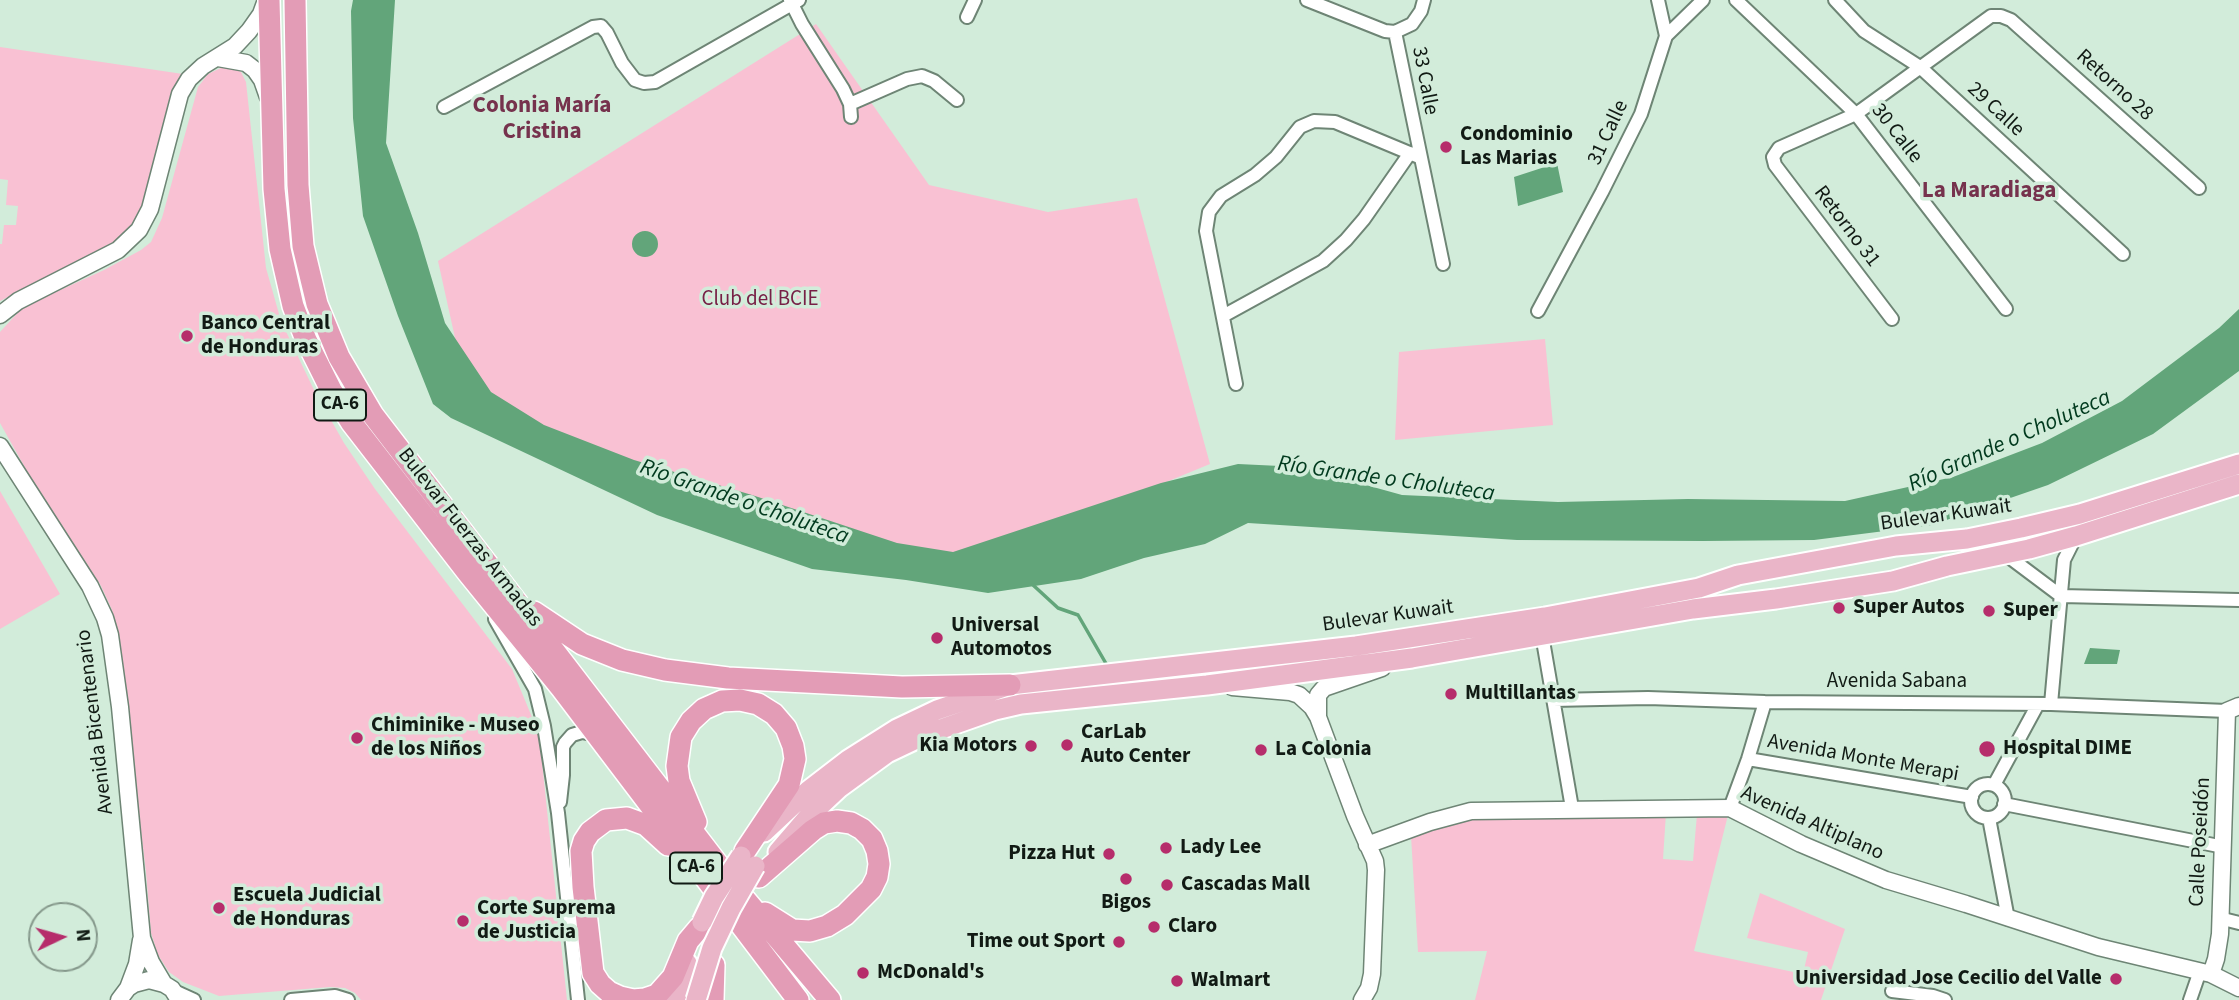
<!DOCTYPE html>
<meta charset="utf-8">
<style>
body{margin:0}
#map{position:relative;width:2239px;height:1000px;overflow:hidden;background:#d2ecda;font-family:"Source Sans 3",sans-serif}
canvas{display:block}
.north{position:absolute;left:28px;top:902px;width:70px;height:70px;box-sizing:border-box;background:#d2ecda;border:2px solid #85988b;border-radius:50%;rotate:85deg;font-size:19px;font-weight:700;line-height:28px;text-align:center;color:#111a14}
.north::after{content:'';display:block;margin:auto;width:24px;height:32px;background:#b62d6b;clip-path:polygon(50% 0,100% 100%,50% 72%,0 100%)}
</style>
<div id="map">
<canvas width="2239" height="1000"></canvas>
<div class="north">N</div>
</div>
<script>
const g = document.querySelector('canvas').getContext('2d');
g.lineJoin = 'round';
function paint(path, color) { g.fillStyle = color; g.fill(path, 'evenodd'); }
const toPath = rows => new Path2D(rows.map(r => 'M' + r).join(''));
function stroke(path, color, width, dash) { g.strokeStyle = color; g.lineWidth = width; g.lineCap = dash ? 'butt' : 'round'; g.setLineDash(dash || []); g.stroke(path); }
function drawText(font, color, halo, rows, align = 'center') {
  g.font = font + ' "Source Sans 3",sans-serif'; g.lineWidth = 7; g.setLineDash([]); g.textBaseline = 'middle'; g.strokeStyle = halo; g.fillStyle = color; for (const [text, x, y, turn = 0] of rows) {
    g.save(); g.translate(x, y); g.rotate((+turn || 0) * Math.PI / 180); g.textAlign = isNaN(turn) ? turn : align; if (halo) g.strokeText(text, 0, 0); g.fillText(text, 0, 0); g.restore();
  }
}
paint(toPath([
 [816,24,929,185,1048,212,1137,198,1210,464,1040,534,974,553,861,556,536,433,461,365,438,261],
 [0,47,183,74,155,158,142,209,130,231,118,242,0,301,0,244,2,244,4,225,16,225,18,206,6,205,8,180,0,179],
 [223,67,232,68,241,72,246,82,266,268,281,321,314,390,344,443,375,489,512,669,539,734,567,1000,361,1000,355,993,345,988,330,987,219,996,183,982,169,972,158,955,151,933,146,872,119,650,112,610,101,586,28,473,0,423,0,332,23,307,104,270,141,250,151,242,162,218,198,87,208,74],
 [1545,339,1553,425,1395,440,1399,352],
 [0,491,60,594,0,629],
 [1666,813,1663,859,1693,861,1697,814,1728,815,1694,951,1803,974,1808,952,1747,938,1760,893,1845,929,1821,1000,1475,1000,1487,951,1418,952,1411,836,1461,818]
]), '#f9c1d3');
paint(toPath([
 [353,0,395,0,386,143,418,233,445,323,491,392,544,425,634,460,752,495,897,543,953,552,1161,483,1238,464,1301,467,1402,495,1558,502,1688,499,1845,501,1953,477,2042,443,2122,401,2219,328,2239,309,2239,371,2153,434,2048,485,1932,525,1814,540,1703,541,1517,540,1248,523,1205,544,1144,558,1081,579,988,593,906,580,812,569,657,515,451,418,433,404,398,316,363,216,353,118,351,11],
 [1557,163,1563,192,1518,206,1514,177],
 '632 244a13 13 0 1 1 26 0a13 13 0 1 1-26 0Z',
 [2090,648,2120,650,2117,664,2084,664]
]), '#62a57a');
stroke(toPath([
 [1033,585,1058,608,1078,615,1108,667]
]), '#62a57a', 3.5);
const minor = toPath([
 [790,0,802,24,843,89,850,104,851,117],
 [1307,0,1385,31,1395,32],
 [1424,0,1421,11,1412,24,1395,32,1443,264],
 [1736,0,1856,114,2006,309],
 [1835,0,1864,31,1920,67,2123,254],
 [967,17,975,0],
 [1666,36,1703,0],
 [850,104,907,79,922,76,934,81,957,100],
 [444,107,593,27,601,26,607,33,622,63,635,80,644,83,655,82,799,0],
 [1538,311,1602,192,1641,114,1666,36,1658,0],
 [1223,316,1323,261,1346,240,1364,219,1410,153],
 [1892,319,1775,165,1773,157,1779,148,1856,114,1991,16,2001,16,2011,20,2199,188],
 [1236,384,1206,231,1209,212,1221,196,1255,175,1276,157,1300,127,1314,121,1335,122,1419,157],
 [2005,554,2061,596],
 [2061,596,2239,600],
 [495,619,535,689,544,726,558,813,578,1000],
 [1542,635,1572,808],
 [1553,700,1648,698,1765,702,2051,704,2227,711],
 [2051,704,2064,560,2076,536],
 [1748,759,1972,797],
 '1971 801a17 17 0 1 1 34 0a17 17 0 1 1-34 0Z',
 [1994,785,2038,704],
 [560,802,563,775,563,747,565,743,572,735,582,732,596,735],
 [2004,804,2224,847],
 [1730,808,1748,759,1765,702],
 [1989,818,2008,919],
 [2219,918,2239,923],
 [172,990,194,1000],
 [1892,991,1933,996,1945,1000],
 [291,1000,335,996,348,1000],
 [2190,1000,2200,971]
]);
const tertiary = toPath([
 [218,58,246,63,255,70,262,80,268,97],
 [0,315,18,301,118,250,139,230,150,209,180,94,189,79,203,66,235,46,249,31,261,14,266,0],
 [0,446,90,586,105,618,110,635,120,707,142,938,151,962,164,984],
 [1232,687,1290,692,1299,695,1312,707,1318,717,1355,816,1375,861,1376,870,1372,974,1369,988,1362,1000],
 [1318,717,1318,695,1324,688,1382,668],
 [1367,845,1430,822,1471,811,1730,808,1801,844,1886,880,1966,904,2098,947,2211,974,2239,988],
 [2211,974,2216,959,2220,934,2227,711,2239,706],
 [128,988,137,964,141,940],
 [119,1000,128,988,134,984,149,980,164,984,172,989,179,1000]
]);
const primary = toPath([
 [764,832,809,790,848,760,897,729,937,710,1010,685,1356,646,1545,617,1699,588,1738,575,1896,546,1967,539,2021,528,2080,514,2239,464],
 [778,852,808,817,839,788,887,753,927,734,995,710,1021,704,1207,685,1412,658,1693,609,1776,599,1893,581,1947,566,2029,549,2076,536,2239,484],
 [675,1000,687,963]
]);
const trunk = toPath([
 [269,0,274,189,280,249,293,306,306,340,331,390,351,422,468,573,562,689,798,1000],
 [295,0,298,185,303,246,317,304,339,357,373,415,743,897,830,1000],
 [534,612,582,644,622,660,665,670,728,678,902,687,1010,685],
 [696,822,679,781,677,766,681,737,691,721,704,709,722,701,740,700,758,704,774,714,786,728,793,746,795,759,789,785,745,851],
 [668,845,646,825,627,818,606,820,590,832,584,841,581,851,583,887,593,973,600,984,609,992,620,997,633,1000,645,999,657,995,673,977,688,941,699,928],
 [759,877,813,830,824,823,837,821,851,823,862,829,872,839,877,851,879,864,877,877,871,889,845,915,827,926,810,931,792,930,765,913],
 [713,1000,714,965]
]);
stroke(minor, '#6e8575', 16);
stroke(tertiary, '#6e8575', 19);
stroke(primary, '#fff', 23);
stroke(trunk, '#fff', 24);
stroke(minor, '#fff', 12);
stroke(tertiary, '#fff', 16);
stroke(primary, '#eab5c8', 19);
stroke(trunk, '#e39cb6', 21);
const primaryBridge = toPath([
 [702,922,714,897,741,856],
 [696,1000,712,948,731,908,755,866]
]);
stroke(primaryBridge, '#fff', 23, []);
stroke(primaryBridge, '#eab5c8', 19);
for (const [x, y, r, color] of [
 [1446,147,7,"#b62d6b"],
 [187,336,7,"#b62d6b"],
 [1839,608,7,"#b62d6b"],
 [1989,611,7,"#b62d6b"],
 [937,638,7,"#b62d6b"],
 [1451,694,7,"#b62d6b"],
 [357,738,7,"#b62d6b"],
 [1067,745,7,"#b62d6b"],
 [1031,746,7,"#b62d6b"],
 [1987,749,9,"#b62d6b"],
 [1261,750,7,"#b62d6b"],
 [1166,848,7,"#b62d6b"],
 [1109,854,7,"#b62d6b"],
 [1126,879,7,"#b62d6b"],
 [1167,885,7,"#b62d6b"],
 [219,908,7,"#b62d6b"],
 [463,921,7,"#b62d6b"],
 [1154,927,7,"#b62d6b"],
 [1119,942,7,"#b62d6b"],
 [863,973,7,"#b62d6b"],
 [2116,979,7,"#b62d6b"],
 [1177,981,7,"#b62d6b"]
]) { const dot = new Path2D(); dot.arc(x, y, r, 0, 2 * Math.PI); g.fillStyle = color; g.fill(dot); stroke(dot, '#d2ecda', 2.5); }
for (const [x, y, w] of [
 [340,405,52],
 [696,868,52]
]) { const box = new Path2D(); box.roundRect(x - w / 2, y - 15.5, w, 31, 5); g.fillStyle = '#d2ecda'; g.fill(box); stroke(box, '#111a14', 2); }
drawText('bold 19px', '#111a14', null, [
 ["CA-6",340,405],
 ["CA-6",696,868]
]);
drawText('21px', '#111a14', '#d2ecda', [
 ["33 Calle",1424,81,79],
 ["Retorno 28",2114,86,42],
 ["29 Calle",1995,110,43],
 ["31 Calle",1609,133,-65],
 ["30 Calle",1896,134,52],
 ["Retorno 31",1846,227,53],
 ["Bulevar Kuwait",1946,516,-8],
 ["Bulevar Fuerzas Armadas",469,538,52],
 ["Bulevar Kuwait",1388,617,-8],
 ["Avenida Sabana",1897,682],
 ["Avenida Bicentenario",96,722,-97],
 ["Avenida Monte Merapi",1863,759,10],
 ["Avenida Altiplano",1812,824,24],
 ["Calle Poseidón",2201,842,-87]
]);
drawText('bold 21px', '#111a14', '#d2ecda', [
 ["Condominio",1460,135],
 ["Las Marias",1460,159],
 ["Banco Central",201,324],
 ["de Honduras",201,348],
 ["Super Autos",1853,608],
 ["Super",2003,611],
 ["Universal",951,626],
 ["Automotos",951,650],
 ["Multillantas",1465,694],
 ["Chiminike - Museo",371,726],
 ["de los Niños",371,750],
 ["CarLab",1081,733],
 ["Auto Center",1081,757],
 ["Kia Motors",1017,746,"right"],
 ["Hospital DIME",2003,749],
 ["La Colonia",1275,750],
 ["Lady Lee",1180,848],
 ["Pizza Hut",1095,854,"right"],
 ["Cascadas Mall",1181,885],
 ["Escuela Judicial",233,896],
 ["de Honduras",233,920],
 ["Bigos",1126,903,"center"],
 ["Corte Suprema",477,909],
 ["de Justicia",477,933],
 ["Claro",1168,927],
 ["Time out Sport",1105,942,"right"],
 ["McDonald's",877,973],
 ["Universidad Jose Cecilio del Valle",2102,979,"right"],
 ["Walmart",1191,981]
], 'left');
drawText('21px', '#772046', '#d2ecda', [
 ["Club del BCIE",760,300]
]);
drawText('bold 23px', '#76324d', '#d2ecda', [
 ["Colonia María",542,107],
 ["Cristina",542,133],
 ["La Maradiaga",1989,192]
]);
drawText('italic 23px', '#013a1e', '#d2ecda', [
 ["Río Grande o Choluteca",2010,442,-24],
 ["Río Grande o Choluteca",1386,480,8],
 ["Río Grande o Choluteca",744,503,19]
]);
</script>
